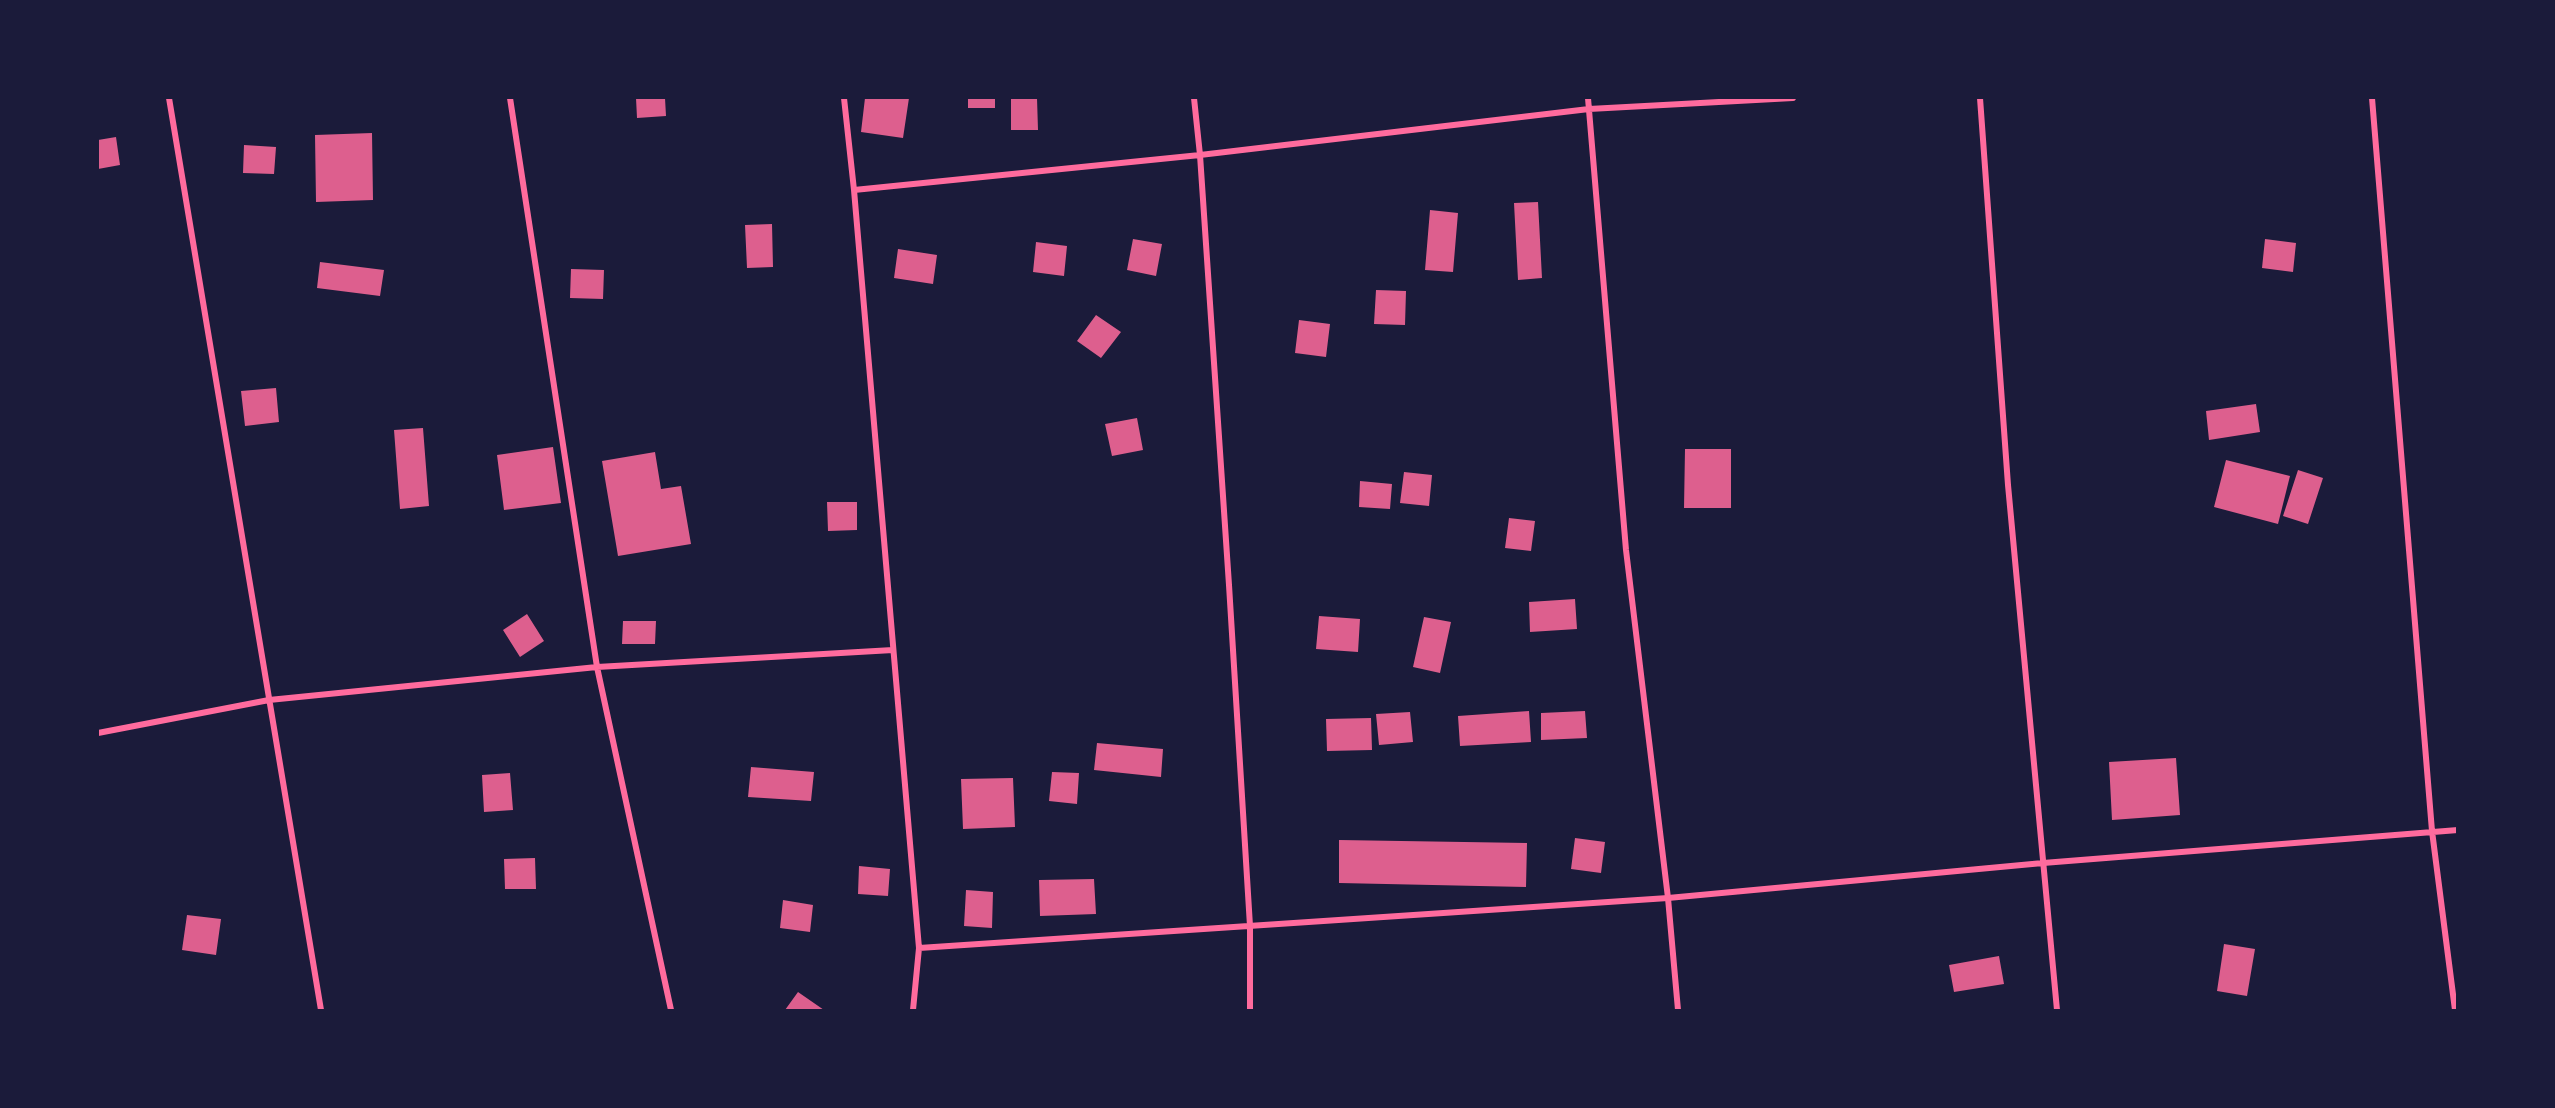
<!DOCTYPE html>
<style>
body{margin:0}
#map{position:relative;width:2555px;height:1108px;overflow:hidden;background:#1b1b3a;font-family:"Asap Condensed",sans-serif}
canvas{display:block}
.frame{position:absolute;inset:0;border:99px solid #1b1b3a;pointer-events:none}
</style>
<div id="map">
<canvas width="2555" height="1108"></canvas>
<div class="frame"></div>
</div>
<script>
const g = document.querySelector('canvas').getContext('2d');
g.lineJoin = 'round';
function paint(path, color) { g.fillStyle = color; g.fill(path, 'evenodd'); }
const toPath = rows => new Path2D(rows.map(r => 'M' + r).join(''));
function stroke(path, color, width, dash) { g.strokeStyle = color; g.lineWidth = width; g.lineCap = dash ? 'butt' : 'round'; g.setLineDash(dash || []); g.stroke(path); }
paint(toPath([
 [636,98,665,98,666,116,637,118],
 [865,98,909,98,903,138,861,132],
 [968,98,995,98,995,108,968,108],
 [1011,98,1037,98,1038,130,1011,130],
 [372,133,373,200,316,202,315,135],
 [116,137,120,165,98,169,98,140],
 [244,145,276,147,274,174,243,173],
 [1538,202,1542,278,1518,280,1514,203],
 [1430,210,1458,213,1453,272,1425,270],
 [772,224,773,267,747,268,745,225],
 [1133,239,1162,244,1156,276,1127,270],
 [2265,239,2296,243,2293,272,2262,268],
 [1036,242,1067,246,1064,276,1033,272],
 [898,249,937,255,933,284,894,278],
 [320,262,384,270,380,296,317,288],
 [571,269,604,270,603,299,570,298],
 [1376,290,1406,291,1405,325,1374,324],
 [1096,315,1121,332,1101,358,1077,341],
 [1299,320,1330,324,1326,357,1295,353],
 [276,388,279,422,245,426,241,391],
 [2256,404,2260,432,2209,440,2206,411],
 [1137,418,1143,450,1112,456,1105,424],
 [423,428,429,506,400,509,394,430],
 [553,447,561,503,504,510,497,455],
 [1685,449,1731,449,1731,508,1684,508],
 [655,452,661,489,681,486,691,544,618,556,602,461],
 [2226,460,2290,476,2278,524,2214,507],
 [2298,470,2323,478,2308,524,2283,516],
 [1404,472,1432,475,1429,506,1400,503],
 [1360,481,1392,484,1390,509,1359,507],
 [827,502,857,502,857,530,828,531],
 [1509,518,1535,521,1531,551,1505,548],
 [1575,599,1577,629,1530,632,1529,602],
 [527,614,544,641,520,657,503,630],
 [1319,616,1360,619,1358,652,1316,649],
 [1424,617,1451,622,1440,673,1413,667],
 [623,621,656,621,655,644,622,644],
 [1529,711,1531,742,1460,746,1458,716],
 [1585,711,1587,738,1541,740,1541,713],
 [1410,712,1413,742,1379,745,1376,714],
 [1371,718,1372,750,1327,751,1326,719],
 [1097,743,1163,749,1161,777,1094,770],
 [2176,758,2180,815,2112,820,2109,762],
 [751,767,814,772,811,801,748,797],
 [1052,772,1079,773,1077,804,1049,801],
 [510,773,513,810,484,812,482,775],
 [1013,778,1015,827,963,829,961,779],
 [1575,838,1605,842,1601,873,1571,869],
 [1339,840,1527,843,1526,887,1339,883],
 [535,858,536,889,505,889,504,859],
 [859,866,890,869,888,896,858,894],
 [1094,879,1096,914,1040,916,1039,880],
 [966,890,993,892,992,928,964,926],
 [783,900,813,905,810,932,780,928],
 [187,915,221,919,216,955,182,950],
 [2224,944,2255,949,2247,996,2217,991],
 [1999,956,2004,984,1954,992,1949,965],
 [798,992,824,1010,785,1010]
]), '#dd5f8e');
stroke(toPath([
 [169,98,321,1010],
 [510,98,597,667,671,1010],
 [844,98,854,190,919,948,913,1010],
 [1194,98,1200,155,1229,585,1250,926,1250,1010],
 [1588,98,1626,550,1668,898,1678,1010],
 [1980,98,2008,485,2057,1010],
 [2372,98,2432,831,2455,1010],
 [854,190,1200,155,1589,109,1793,98],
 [98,733,269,700,597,667,893,650],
 [919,948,1668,898,2043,863,2458,830]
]), '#ff6b9d', 6);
</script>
